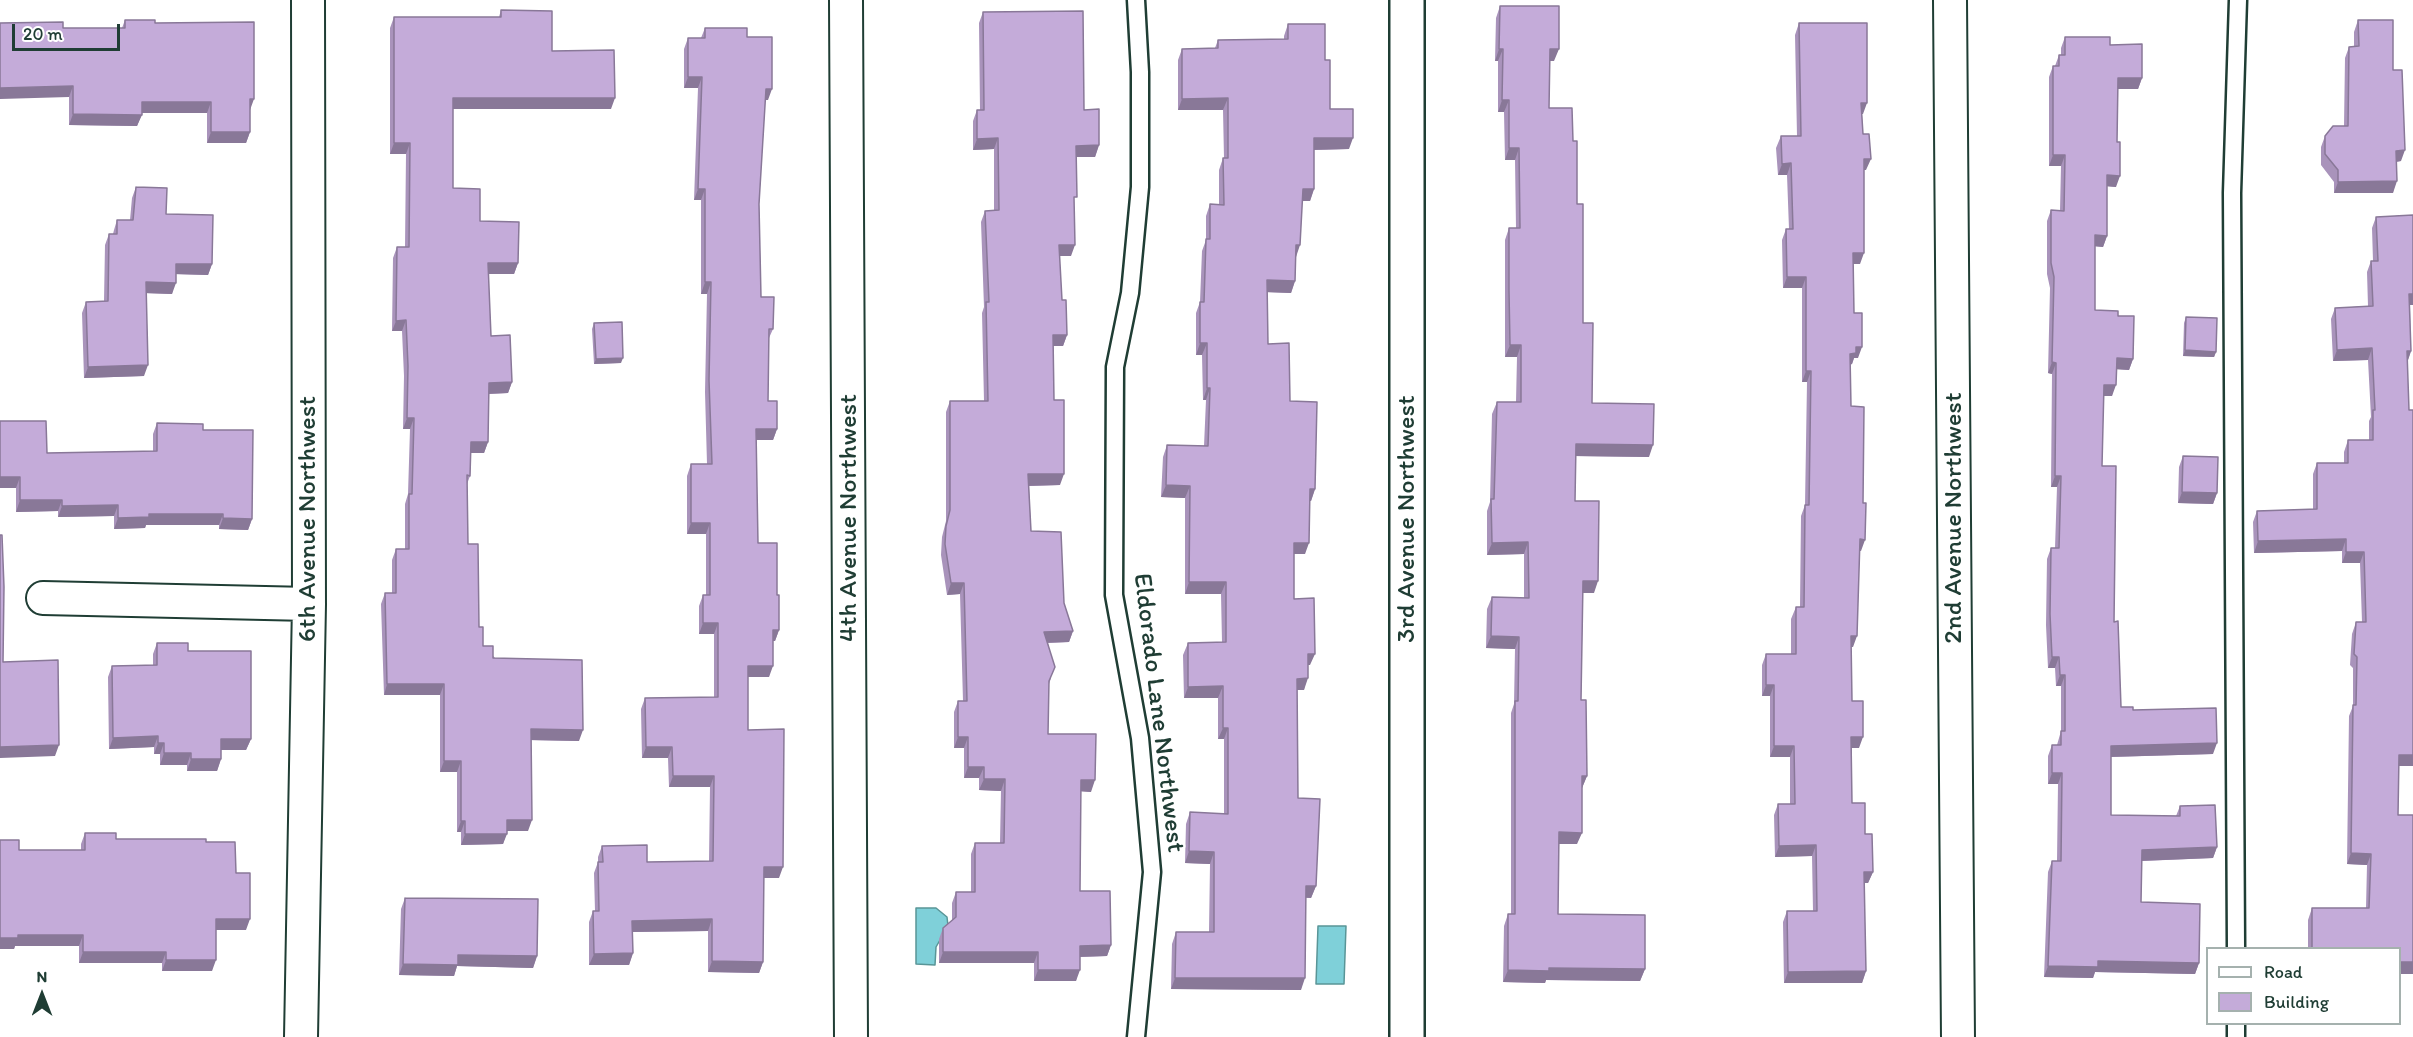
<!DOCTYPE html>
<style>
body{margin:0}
#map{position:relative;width:2413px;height:1037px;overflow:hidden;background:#fff;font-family:Itim,sans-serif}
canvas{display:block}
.legend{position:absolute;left:2206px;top:947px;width:195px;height:78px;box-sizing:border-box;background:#fff;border:2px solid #a5b1ae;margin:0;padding:8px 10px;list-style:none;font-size:18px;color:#1f3d34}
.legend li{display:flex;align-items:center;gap:12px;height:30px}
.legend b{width:30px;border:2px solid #a5b1ae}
.north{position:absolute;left:12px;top:965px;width:60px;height:60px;-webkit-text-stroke:4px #fff;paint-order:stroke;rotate:0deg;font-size:16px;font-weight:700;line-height:24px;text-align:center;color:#1f3d34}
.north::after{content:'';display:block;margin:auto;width:21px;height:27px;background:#1f3d34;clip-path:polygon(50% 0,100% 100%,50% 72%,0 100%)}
.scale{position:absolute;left:12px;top:24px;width:108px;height:27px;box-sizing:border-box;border:3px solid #1f3d34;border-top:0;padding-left:8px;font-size:18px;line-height:21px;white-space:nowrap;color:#1f3d34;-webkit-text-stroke:4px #fff;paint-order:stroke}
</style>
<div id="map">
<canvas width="2413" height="1037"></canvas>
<ul class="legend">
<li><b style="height:8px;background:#fff"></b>Road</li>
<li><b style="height:16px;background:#c4abd9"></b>Building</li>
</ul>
<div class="north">N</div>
<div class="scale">20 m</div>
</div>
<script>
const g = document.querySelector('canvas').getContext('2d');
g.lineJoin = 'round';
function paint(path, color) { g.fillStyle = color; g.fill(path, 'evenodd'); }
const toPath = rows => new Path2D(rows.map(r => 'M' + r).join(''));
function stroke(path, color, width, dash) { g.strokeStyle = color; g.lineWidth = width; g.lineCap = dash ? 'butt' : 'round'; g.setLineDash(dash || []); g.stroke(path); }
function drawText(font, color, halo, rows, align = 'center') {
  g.font = font + ' Itim,sans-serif'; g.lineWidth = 4.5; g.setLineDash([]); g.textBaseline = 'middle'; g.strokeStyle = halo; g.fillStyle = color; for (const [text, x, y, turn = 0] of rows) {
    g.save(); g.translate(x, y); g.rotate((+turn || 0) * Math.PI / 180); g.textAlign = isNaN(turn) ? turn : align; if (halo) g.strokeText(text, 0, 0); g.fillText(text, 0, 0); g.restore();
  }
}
const water = toPath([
 [916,908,936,908,947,917,948,926,936,947,935,965,916,964,916,908],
 [1318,926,1346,926,1344,984,1316,984,1318,926]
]);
paint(water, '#7fd0d9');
stroke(water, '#599597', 1.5);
const service = toPath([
 [2236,948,2232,193,2238,0],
 [2236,1024,2236,1037],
 [1136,1037,1152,872,1140,738,1114,595,1115,367,1130,293,1140,187,1140,72,1136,0]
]);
const minor = toPath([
 [846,0,851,1037],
 [1950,0,1958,1037],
 [43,598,309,604],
 [301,1037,309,604,308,0]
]);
const tertiary = toPath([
 [1407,1037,1407,0]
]);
stroke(service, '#1f3d34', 21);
stroke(minor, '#1f3d34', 36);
stroke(tertiary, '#1f3d34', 38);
stroke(service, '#fff', 16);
stroke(minor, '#fff', 32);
stroke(tertiary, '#fff', 33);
paint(toPath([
 [1500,6,1554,61,1550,61,1549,108,1573,141,1577,204,1583,323,1592,403,1649,457,1576,456,1575,501,1594,593,1583,593,1581,700,1587,776,1582,788,1577,844,1559,844,1558,914,1645,969,1640,981,1546,980,1545,983,1503,982,1504,926,1508,914,1511,914,1511,713,1514,704,1515,649,1486,648,1487,609,1492,597,1524,598,1524,554,1487,555,1487,511,1490,502,1492,414,1497,402,1516,402,1517,357,1505,357,1505,240,1509,228,1516,228,1515,160,1505,160,1504,112,1498,112,1498,61,1495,61,1496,18],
 [501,10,552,51,611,109,453,109,453,188,480,221,518,263,514,274,488,274,491,336,512,382,508,393,489,394,488,442,484,453,471,453,470,476,467,484,468,544,479,627,483,646,579,741,531,740,528,831,507,831,503,844,461,845,461,832,457,832,457,772,440,772,440,695,384,695,381,604,385,593,392,593,392,560,396,549,405,549,405,504,408,494,410,429,403,429,404,376,402,331,392,331,393,258,397,247,405,247,406,154,390,154,390,28,394,17,499,17],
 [983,12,1084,110,1099,145,1095,157,1076,157,1071,256,1059,256,1062,300,1067,335,1063,346,1053,346,1054,400,1060,485,1029,486,1031,531,1064,603,1073,631,1069,642,1048,643,1051,678,1049,684,1048,734,1091,792,1080,791,1080,891,1111,945,1107,956,1080,957,1076,981,1034,981,1034,963,939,963,939,939,943,928,952,920,952,903,956,892,971,892,971,854,975,843,1000,843,1001,791,979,790,979,778,964,778,964,748,954,748,954,712,958,701,963,701,960,594,947,595,941,555,942,537,946,521,946,412,950,401,984,401,982,313,984,307,981,222,985,211,994,211,994,149,973,150,973,121,977,110,980,110,979,23],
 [125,20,155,23,250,110,250,132,246,143,207,143,207,113,142,113,137,126,69,125,69,97,63,28,122,28],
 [2358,20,2393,70,2401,161,2397,162,2393,193,2334,193,2334,182,2321,165,2321,147,2325,136,2344,126,2345,58,2349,47,2354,46,2354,32],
 [1799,23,1863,114,1862,114,1863,134,1866,170,1864,170,1860,264,1853,264,1854,313,1858,358,1854,358,1852,364,1850,365,1851,406,1861,551,1860,551,1853,647,1851,647,1852,701,1859,748,1852,748,1852,803,1865,834,1873,872,1868,883,1864,883,1866,971,1862,983,1784,983,1783,922,1787,911,1813,911,1812,856,1775,857,1774,815,1778,804,1790,804,1790,757,1770,757,1770,696,1762,696,1762,665,1766,654,1791,654,1791,619,1796,607,1800,607,1801,516,1805,505,1807,382,1802,382,1802,288,1783,288,1782,240,1786,229,1789,229,1787,175,1778,175,1776,148,1781,136,1797,136,1795,35],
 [1288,24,1325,60,1330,109,1349,149,1314,150,1314,189,1310,201,1302,201,1296,257,1295,281,1291,293,1267,292,1268,344,1290,401,1315,489,1311,501,1310,501,1305,554,1294,554,1294,599,1310,665,1308,665,1304,690,1297,690,1298,798,1316,886,1311,898,1306,898,1301,990,1171,989,1172,944,1176,932,1209,932,1210,864,1185,863,1186,824,1190,812,1224,814,1224,739,1218,739,1218,698,1184,698,1183,655,1188,643,1222,642,1221,594,1185,594,1185,498,1161,497,1163,457,1167,445,1204,446,1206,400,1203,400,1202,355,1196,355,1196,313,1200,302,1202,251,1206,240,1206,216,1210,204,1219,204,1219,170,1223,158,1224,158,1223,110,1178,110,1178,60,1182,49,1215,48,1218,40,1284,39,1284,36],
 [705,28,747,37,768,100,765,100,759,204,761,297,773,329,769,338,768,401,777,429,773,440,756,440,758,543,777,595,779,630,775,641,773,641,769,677,748,677,748,730,779,878,764,878,763,962,759,973,708,972,708,931,633,932,633,953,629,965,589,965,589,922,593,911,595,911,594,873,598,862,598,857,602,846,647,862,709,861,710,787,669,787,668,758,642,758,641,709,645,698,714,697,714,634,699,634,699,606,703,595,706,595,706,534,687,534,687,476,691,464,707,464,705,392,707,294,701,294,701,200,694,200,698,88,684,88,684,49,688,38,701,38],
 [2065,37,2110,45,2142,78,2138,89,2118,89,2116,187,2107,186,2107,236,2103,247,2095,246,2095,310,2118,316,2133,359,2129,370,2116,369,2112,396,2103,396,2102,466,2121,707,2133,710,2213,754,2111,757,2111,815,2176,816,2180,806,2217,847,2213,858,2142,861,2141,902,2199,963,2195,974,2095,972,2093,978,2044,977,2048,872,2052,861,2057,861,2058,784,2048,784,2048,756,2052,745,2057,745,2061,731,2061,686,2056,686,2055,668,2048,668,2046,625,2047,559,2051,548,2055,548,2057,487,2051,487,2052,374,2048,373,2050,288,2047,274,2047,221,2051,210,2060,211,2061,166,2049,166,2049,77,2053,66,2055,66,2059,55,2061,55,2061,48],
 [136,187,166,214,212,264,208,275,176,274,172,294,146,293,144,376,84,378,82,313,86,302,104,301,105,245,109,234,113,234,114,230,117,220,130,220,132,198],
 [2413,215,2413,305,2410,305,2411,351,2407,363,2398,815,2413,974,2401,974,2400,978,2400,948,2308,948,2308,920,2312,908,2366,908,2367,865,2347,864,2349,716,2353,706,2353,668,2350,665,2352,634,2356,622,2362,622,2360,563,2342,563,2342,551,2254,553,2253,522,2257,511,2313,509,2313,474,2317,463,2344,463,2344,452,2348,440,2369,440,2369,421,2371,417,2368,360,2333,361,2331,319,2335,308,2368,306,2367,272,2371,261,2373,261,2372,228,2376,217],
 [2186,317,2216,352,2214,357,2183,356,2184,323],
 [594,323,621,363,594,364,592,329],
 [0,421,47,453,153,451,153,434,157,423,203,430,252,519,248,530,219,529,219,525,146,525,145,528,114,529,114,516,58,517,58,511,16,512,16,488,0,488],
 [2183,456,2217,493,2213,504,2178,503,2179,467],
 [157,643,188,651,251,739,246,750,221,750,221,759,217,771,187,771,187,765,160,765,160,754,154,754,154,747,109,749,108,677,112,666,153,665,153,654],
 [85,833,116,839,206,842,236,873,246,930,216,930,212,971,162,971,162,963,79,963,79,946,15,946,14,949,0,949,19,850,81,850,81,844],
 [405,898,537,956,533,968,457,966,454,976,399,975,401,909]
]), '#a993bb');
paint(toPath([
 [1499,49,1503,49,1498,61,1495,61],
 [1550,49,1559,49,1554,61,1546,61],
 [688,77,702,77,698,88,684,88],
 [2118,78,2142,78,2138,89,2114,89],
 [73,86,69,97,0,99,0,88],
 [766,89,772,89,768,100,762,100],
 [453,98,615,98,611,109,449,109],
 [1228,98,1223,110,1178,110,1182,99],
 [250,99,254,99,250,110],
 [1502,100,1509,100,1504,112,1498,112],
 [142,102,211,102,207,113,138,113],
 [1861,103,1867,103,1863,114,1857,114],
 [73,114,142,115,137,126,69,125],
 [211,132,250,132,246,143,207,143],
 [998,138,994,149,973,150,977,139],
 [1314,138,1353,138,1349,149,1309,150],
 [394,143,410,143,406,154,390,154],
 [1099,145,1095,157,1072,157,1076,146],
 [1509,148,1519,148,1515,160,1505,160],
 [2405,150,2401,161,2392,162,2396,151],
 [2053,155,2065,155,2061,166,2049,166],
 [1864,159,1871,159,1866,170,1860,170],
 [1791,163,1787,175,1778,175,1782,164],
 [2107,175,2120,176,2116,187,2103,186],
 [2397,181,2393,193,2334,193,2338,182],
 [698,189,705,189,701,200,694,200],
 [1303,189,1314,189,1310,201,1298,201],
 [2095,235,2107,236,2103,247,2091,246],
 [1059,245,1075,245,1071,256,1055,256],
 [1296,245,1300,245,1296,257],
 [1853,253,1864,253,1860,264,1849,264],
 [488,263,518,263,514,274,484,274],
 [176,264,212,264,208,275,172,274],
 [1787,277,1806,277,1802,288,1783,288],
 [1267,280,1295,281,1291,293,1263,292],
 [146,282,176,283,172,294,142,293],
 [705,282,711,282,707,294,701,294],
 [2409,294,2413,294,2413,305,2405,305],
 [406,320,402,331,392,331,396,321],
 [1053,335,1067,335,1063,346,1049,346],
 [1200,343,1207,343,1202,355,1196,355],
 [1510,345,1521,345,1517,357,1505,357],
 [1856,347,1862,347,1858,358,1854,358,1852,364,1846,365,1850,354],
 [2372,348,2368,360,2333,361,2337,350],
 [2185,350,2216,352,2214,357,2183,356],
 [2407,351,2411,351,2407,363],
 [623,358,621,363,594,364,596,359],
 [2117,358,2133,359,2129,370,2113,369],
 [2052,362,2056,363,2052,374,2048,373],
 [148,365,144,376,84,378,88,367],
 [1806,371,1811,371,1807,382,1802,382],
 [512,382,508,393,485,394,489,383],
 [2104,385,2116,385,2112,396,2099,396],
 [1207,388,1210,388,1206,400,1203,400],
 [407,418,414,418,410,429,403,429],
 [756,429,777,429,773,440,752,440],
 [471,442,488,442,484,453,467,453],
 [1576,444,1653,445,1649,457,1572,456],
 [1028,474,1064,474,1060,485,1024,486],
 [2055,476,2061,476,2057,487,2051,487],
 [0,477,20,477,16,488,0,488],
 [1166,485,1190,486,1185,498,1161,497],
 [1310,489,1315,489,1311,501,1306,501],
 [2182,492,2217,493,2213,504,2178,503],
 [20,500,62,500,58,511,16,512],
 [118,505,114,516,58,517,62,506],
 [149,514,223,514,219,525,146,525,145,528,114,529,118,518],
 [223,518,252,519,248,530,219,529],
 [691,523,710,523,706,534,687,534],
 [1860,539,1865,540,1861,551,1856,550],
 [2346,539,2342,551,2254,553,2258,541],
 [1528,542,1524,554,1487,555,1492,543],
 [1294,543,1309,543,1305,554,1290,554],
 [2346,552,2364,552,2360,563,2342,563],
 [1583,581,1598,581,1594,593,1579,593],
 [1189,582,1226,582,1221,594,1185,594],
 [951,583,964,583,960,594,947,595],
 [703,623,718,623,714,634,699,634],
 [773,630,779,630,775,641,769,641],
 [1073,631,1069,642,1040,643,1044,632],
 [1491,636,1519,637,1515,649,1486,648],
 [1851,636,1857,636,1853,647,1847,647],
 [1308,654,1315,654,1310,665,1304,665],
 [2052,657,2059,657,2055,668,2048,668],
 [748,666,773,666,769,677,744,677],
 [2060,675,2065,675,2061,686,2056,686],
 [1308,678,1304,690,1293,690,1297,679],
 [387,684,444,684,440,695,384,695],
 [1766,685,1774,685,1770,696,1762,696],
 [1223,686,1218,698,1184,698,1188,687],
 [1223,728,1228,728,1224,739,1218,739],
 [531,729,583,730,579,741,527,740],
 [158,736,154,747,109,749,113,738],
 [958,737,968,737,964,748,954,748],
 [1851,737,1863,737,1859,748,1847,748],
 [221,739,251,739,246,750,217,750],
 [158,743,164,743,160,754,154,754],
 [2217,743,2213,754,2107,757,2111,746],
 [59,745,55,756,0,758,0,747],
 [1774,746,1794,746,1790,757,1770,757],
 [646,747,672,747,668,758,642,758],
 [164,753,191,753,187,765,160,765],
 [2399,755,2413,755,2413,766,2395,766],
 [191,759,221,759,217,771,187,771],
 [444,761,461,761,457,772,440,772],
 [968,767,984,767,979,778,964,778],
 [2052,773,2062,773,2058,784,2048,784],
 [673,776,714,776,710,787,669,787],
 [1582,776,1587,776,1582,788],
 [984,779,1005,779,1001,791,979,790],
 [1081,780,1095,780,1091,792,1076,791],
 [507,820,532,820,528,831,503,831],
 [461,821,465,821,461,832,457,832],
 [1559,832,1582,833,1577,844,1555,844],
 [465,834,507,834,503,844,461,845],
 [1816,845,1812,856,1775,857,1779,846],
 [2217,847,2213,858,2138,861,2142,850],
 [1189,851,1214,852,1210,864,1185,863],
 [2351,853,2371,854,2367,865,2347,864],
 [764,867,783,867,779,878,760,878],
 [1864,872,1873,872,1868,883,1860,883],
 [1306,886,1316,886,1311,898,1301,897],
 [216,919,250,919,246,930,212,930],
 [712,919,708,931,628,932,632,921],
 [18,935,83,935,79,946,15,946,14,949,0,949,0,938],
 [1111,945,1107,956,1076,957,1080,946],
 [83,952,166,952,162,963,79,963],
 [943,952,1038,952,1034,963,939,963],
 [633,953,629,965,589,965,594,954],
 [458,955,537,956,533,968,457,966,454,976,399,975,403,964],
 [166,960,216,960,212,971,162,971],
 [712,961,763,962,759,973,708,972],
 [2098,961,2199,963,2195,974,2095,972,2093,978,2044,977,2048,966],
 [2401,962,2413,962,2413,974,2401,974,2400,978,2400,967],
 [1549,968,1645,969,1640,981,1546,980,1545,983,1503,982,1508,970],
 [1038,970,1080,970,1076,981,1034,981],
 [1866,971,1862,983,1784,983,1788,972],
 [1175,978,1305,978,1301,990,1171,989]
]), '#897898');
const building = toPath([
 [1500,6,1559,6,1559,49,1550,49,1549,108,1572,108,1573,141,1577,141,1577,204,1583,204,1583,323,1593,323,1592,403,1654,404,1653,445,1576,444,1575,501,1599,501,1598,581,1583,581,1581,700,1586,700,1587,776,1582,776,1582,833,1559,832,1558,914,1645,915,1645,969,1549,968,1549,971,1508,970,1508,914,1515,914,1515,701,1518,701,1519,637,1491,636,1492,597,1529,598,1528,542,1492,543,1491,499,1494,499,1497,402,1521,402,1521,345,1510,345,1509,291,1509,228,1520,228,1519,148,1509,148,1509,100,1502,100,1503,49,1499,49,1500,6],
 [501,10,552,11,552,51,614,50,615,98,453,98,453,188,480,189,480,221,519,222,518,263,488,263,491,336,510,335,512,382,489,383,488,442,471,442,470,476,467,475,468,544,478,544,479,627,483,627,483,646,493,646,493,658,582,660,583,730,531,729,532,820,507,820,507,834,465,834,465,821,461,821,461,761,444,761,444,684,387,684,385,593,396,593,396,549,409,549,409,494,412,494,414,418,407,418,408,366,406,320,396,321,397,247,409,247,410,143,394,143,394,17,501,17,501,10],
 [1083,11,1084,110,1099,109,1099,145,1076,146,1077,197,1074,197,1075,245,1059,245,1062,300,1066,300,1067,335,1053,335,1054,400,1064,400,1064,474,1028,474,1031,531,1061,532,1064,603,1073,631,1044,632,1055,667,1049,681,1048,734,1096,734,1095,780,1081,780,1080,891,1110,891,1111,945,1080,946,1080,970,1038,970,1038,952,943,952,943,928,956,917,956,892,975,892,975,843,1004,843,1005,779,984,779,984,767,968,767,968,737,958,737,958,701,967,701,964,583,951,583,945,544,946,526,950,510,950,401,988,401,986,302,989,302,985,211,999,210,998,138,977,139,977,110,984,110,983,12,1083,11],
 [125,20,155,20,155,23,254,22,254,99,250,99,250,132,211,132,211,102,142,102,142,115,73,114,73,86,0,88,0,23,63,22,63,28,125,28,125,20],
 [2358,20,2393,20,2393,70,2402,70,2405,150,2396,151,2397,181,2338,182,2338,170,2325,154,2325,136,2333,126,2348,126,2349,47,2359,46,2358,20],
 [1799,23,1867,23,1867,103,1861,103,1863,134,1869,134,1871,159,1864,159,1864,253,1853,253,1854,313,1862,313,1862,347,1856,347,1856,353,1850,354,1851,406,1864,407,1863,503,1866,503,1865,540,1860,539,1857,636,1851,636,1852,701,1863,701,1863,737,1851,737,1852,803,1865,803,1865,834,1872,834,1873,872,1864,872,1866,971,1788,972,1787,911,1817,911,1816,845,1779,846,1778,804,1795,804,1794,746,1774,746,1774,685,1766,685,1766,654,1796,654,1796,607,1804,607,1805,505,1809,505,1811,371,1806,371,1806,277,1787,277,1786,229,1793,229,1791,163,1782,164,1781,136,1801,136,1799,23],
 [1288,24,1325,24,1325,60,1330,60,1330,109,1353,109,1353,138,1314,138,1314,189,1303,189,1300,245,1296,245,1295,281,1267,280,1268,344,1289,343,1290,401,1317,402,1315,489,1310,489,1309,543,1294,543,1294,599,1314,598,1315,654,1308,654,1308,678,1297,679,1298,798,1320,799,1316,886,1306,886,1305,978,1175,978,1176,932,1214,932,1214,852,1189,851,1190,812,1228,814,1228,728,1223,728,1223,686,1188,687,1188,643,1226,642,1226,582,1189,582,1190,486,1166,485,1167,445,1208,446,1210,388,1207,388,1207,343,1200,343,1200,302,1204,302,1206,239,1210,239,1210,204,1224,205,1223,158,1228,158,1228,98,1182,99,1182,49,1218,48,1218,40,1288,39,1288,24],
 [705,28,747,28,747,37,772,37,772,89,766,89,759,204,761,297,774,297,773,329,769,329,768,401,777,401,777,429,756,429,758,543,777,543,777,595,779,595,779,630,773,630,773,666,748,666,748,730,784,729,783,867,764,867,763,962,712,961,712,919,632,921,633,953,594,954,593,911,599,911,598,862,603,862,602,846,647,845,647,862,713,861,714,776,673,776,672,747,646,747,645,698,718,697,718,623,703,623,703,595,710,595,710,523,691,523,691,464,712,464,709,380,711,282,705,282,705,189,698,189,702,77,688,77,688,38,705,38,705,28],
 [2065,37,2110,37,2110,45,2142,44,2142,78,2118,78,2117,142,2120,142,2120,176,2107,175,2107,236,2095,235,2095,310,2118,311,2118,316,2134,316,2133,359,2117,358,2116,385,2104,385,2102,466,2116,466,2114,622,2118,621,2121,707,2133,707,2133,710,2216,708,2217,743,2111,746,2111,815,2180,816,2180,806,2215,805,2217,847,2142,850,2141,902,2200,904,2199,963,2098,961,2098,967,2048,966,2052,861,2061,861,2062,773,2052,773,2052,745,2061,745,2061,731,2065,731,2065,675,2060,675,2059,657,2052,657,2050,614,2051,548,2059,548,2061,476,2055,476,2056,363,2052,362,2054,277,2051,263,2051,210,2064,211,2065,155,2053,155,2053,66,2059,66,2059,55,2065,55,2065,37],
 [136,187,167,188,166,214,213,215,212,264,176,264,176,283,146,282,148,365,88,367,86,302,108,301,109,234,117,234,117,220,133,220,136,187],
 [2413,215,2413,294,2409,294,2411,351,2407,351,2409,410,2413,410,2413,755,2399,755,2398,815,2413,815,2413,962,2401,962,2401,973,2400,973,2400,948,2312,948,2312,908,2369,908,2371,854,2351,853,2353,705,2356,705,2357,657,2354,654,2356,622,2366,622,2364,552,2346,552,2346,539,2258,541,2257,511,2317,509,2317,463,2348,463,2348,440,2373,440,2373,410,2375,410,2372,348,2337,350,2335,308,2373,306,2371,261,2378,261,2376,217,2413,215],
 [2186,317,2217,318,2216,352,2185,350,2186,317],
 [622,322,623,358,596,359,594,323,622,322],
 [0,421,46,421,47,453,157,451,157,423,203,424,203,430,253,430,252,519,223,518,223,514,149,514,149,517,118,518,118,505,62,506,62,500,20,500,20,477,0,477,0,421],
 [2183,456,2218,457,2217,493,2182,492,2183,456],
 [0,535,2,535,4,587,3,662,58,660,59,745,0,747,0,535],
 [157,643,188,643,188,651,251,651,251,739,221,739,221,759,191,759,191,753,164,753,164,743,158,743,158,736,113,738,112,666,157,665,157,643],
 [85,833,116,833,116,839,206,839,206,842,235,842,236,873,250,873,250,919,216,919,216,960,166,960,166,952,83,952,83,935,18,935,18,938,0,938,0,840,19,840,19,850,85,850,85,833],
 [405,898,538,899,537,956,458,955,458,965,403,964,405,898]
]);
paint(building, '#c4abd9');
stroke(building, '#897898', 1.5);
drawText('26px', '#1f3d34', '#fff', [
 ["4th Avenue Northwest",849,518,-90],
 ["2nd Avenue Northwest",1954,518,-90],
 ["6th Avenue Northwest",308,519,-90],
 ["3rd Avenue Northwest",1407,519,-90],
 ["Eldorado Lane Northwest",1158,713,83]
]);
</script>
